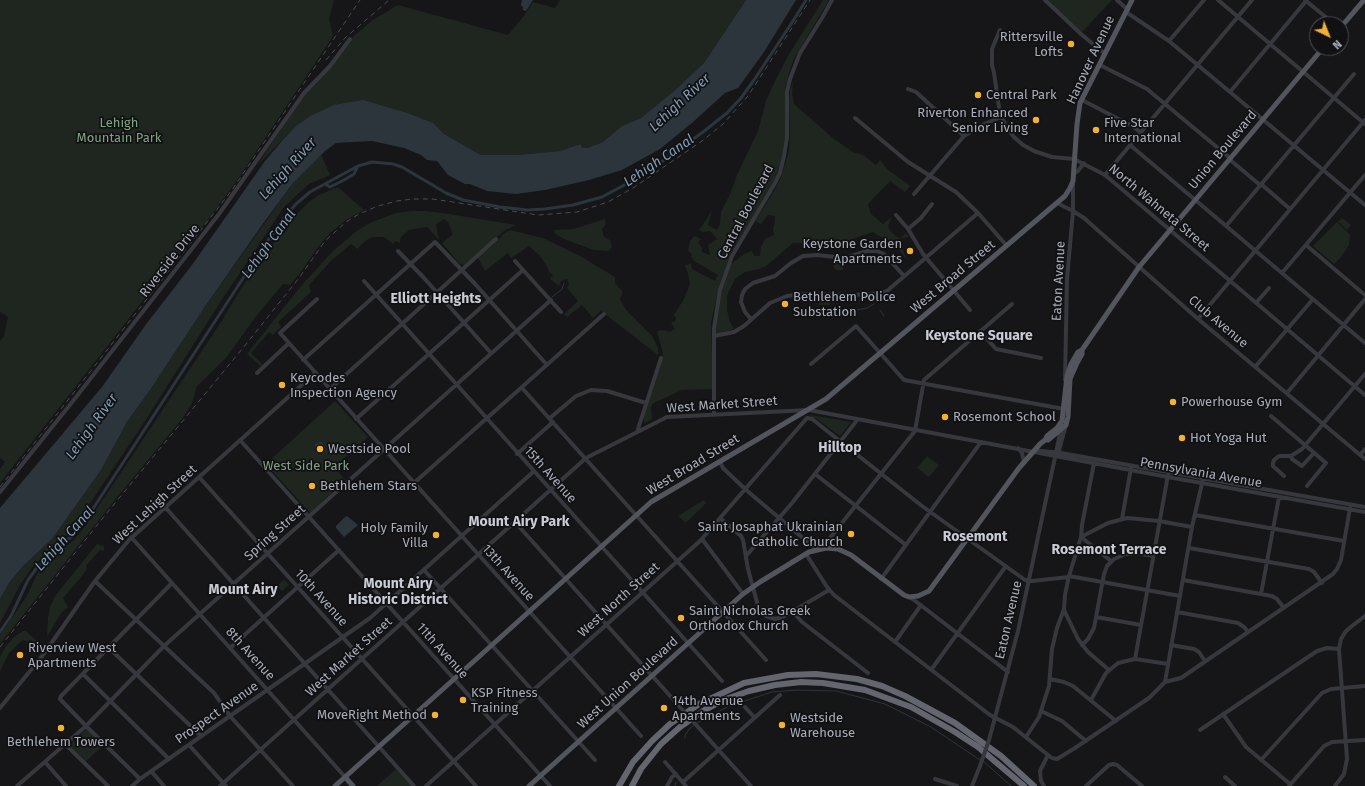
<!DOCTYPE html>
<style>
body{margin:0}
#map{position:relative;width:1365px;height:786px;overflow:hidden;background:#161618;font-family:"Fira Sans",sans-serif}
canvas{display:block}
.north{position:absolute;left:1309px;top:16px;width:40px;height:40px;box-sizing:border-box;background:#111113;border:1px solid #4d4f55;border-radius:50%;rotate:137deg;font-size:11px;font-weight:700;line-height:16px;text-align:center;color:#a8adb8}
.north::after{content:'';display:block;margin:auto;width:14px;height:18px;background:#f2b134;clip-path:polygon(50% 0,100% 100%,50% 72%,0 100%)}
</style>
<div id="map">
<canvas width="1365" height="786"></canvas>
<div class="north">N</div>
</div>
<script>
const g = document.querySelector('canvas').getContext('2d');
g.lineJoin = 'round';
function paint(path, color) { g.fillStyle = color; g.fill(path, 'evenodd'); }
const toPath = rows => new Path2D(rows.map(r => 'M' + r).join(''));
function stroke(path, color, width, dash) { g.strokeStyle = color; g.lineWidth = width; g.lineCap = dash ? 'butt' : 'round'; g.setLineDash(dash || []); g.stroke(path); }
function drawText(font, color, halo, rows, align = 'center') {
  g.font = font + ' "Fira Sans",sans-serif'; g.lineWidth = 3.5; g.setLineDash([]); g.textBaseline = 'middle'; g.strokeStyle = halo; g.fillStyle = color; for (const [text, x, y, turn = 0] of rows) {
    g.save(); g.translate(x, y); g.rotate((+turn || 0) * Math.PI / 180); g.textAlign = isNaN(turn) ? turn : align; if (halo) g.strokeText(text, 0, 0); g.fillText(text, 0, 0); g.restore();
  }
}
paint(toPath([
 [0,0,334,0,329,19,333,36,236,182,204,225,177,257,0,483,0,469,5,462,0,458,0,341,4,336,8,317,0,312],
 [560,0,746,0,704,63,674,91,641,118,622,126,603,142,587,148,582,148,581,144,560,151,517,155,481,155,444,134,432,123,310,116,295,127,257,166,304,94,355,35,373,20,398,5,508,35,523,17,533,2,555,8],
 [823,0,829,0,794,59,789,73,785,90,785,137,781,162,777,174,770,190,731,253,720,283,711,323,713,389,682,390,652,404,651,408,652,419,645,423,643,418,644,412,662,360,663,353,657,331,663,330,670,332,675,329,671,323,675,321,676,318,674,315,684,299,690,284,688,273,685,266,691,263,692,269,715,281,718,275,694,261,691,257,692,254,688,251,690,241,694,236,701,239,698,243,702,248,702,252,710,255,708,245,717,239,710,231,703,232,699,230,712,211,708,225,717,230,720,224,721,212,731,192,737,175,758,131,766,101,776,79,788,56],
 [1047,0,1112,0,1082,32],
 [793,81,792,94,794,104,834,139,853,152,863,155,876,165,880,160,887,169,910,186,905,192,890,181,868,204,871,214,883,224,892,217,888,226,890,231,897,237,900,238,906,233,909,237,902,238,897,240,895,243,903,251,908,261,899,250,886,240,873,232,832,246,815,241,806,243,793,243,766,266,759,269,745,272,735,279,727,296,727,310,730,322,734,329,716,335,716,322,719,305,723,287,731,264,744,254,752,251,754,256,760,256,761,247,765,239,774,235,773,229,775,221,775,216,768,215,761,224,755,221,771,196,781,178,789,151,790,128,789,103,790,91],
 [321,154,330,175,309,184,284,207,223,298,145,421,81,517,65,537,33,566,20,585,0,623,0,599,9,583,22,567,52,539,101,470,127,422,150,390,204,308,293,183],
 [338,187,364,210,346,220,331,232,318,247,300,273,290,285,283,284,257,315,226,358,197,386,192,403,182,419,118,496,0,644,0,635,27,596,37,574,52,557,74,540,86,525,221,322,242,287,261,262,280,234,293,218,310,201,319,195],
 [412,211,426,211,449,214,516,225,504,231,465,265,460,264,442,243,453,234,448,222,444,219,436,224,439,240,427,227,409,230,401,237,400,242,399,243,396,241,393,244,384,237,373,237,368,239,357,249,351,244,332,260,309,285,311,292,278,322,281,327,273,335,269,332,251,353,262,364,261,366,247,354,301,286,334,250,358,230,370,223,396,213],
 [1342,218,1351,225,1347,230,1338,222],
 [605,219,606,224,602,229,604,237,610,240,612,247,609,251,594,250,564,239,554,233,555,230,574,229],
 [1337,222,1350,235,1349,245,1341,257,1334,264,1313,246],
 [510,230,543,238,580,256,615,277,615,283,623,292,620,299,626,310,652,336,658,348,658,355,601,311,593,318,582,305,567,317,564,314,578,301,567,288,569,284,567,279,561,281,559,286,550,279,553,275,549,272,547,266,540,256,529,246,511,258,508,253,485,271,478,258,505,233],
 [834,260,843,261,843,270,836,270,834,268],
 [820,297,831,298,830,305,819,305],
 [335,401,368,437,334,467,345,480,310,513,266,464],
 [811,415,817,416,851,422,840,436,817,419,809,416],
 [927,456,939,465,929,477,917,468],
 [704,500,706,503,687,522,685,522,680,518,679,516,681,514],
 [97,544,104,546,104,551,100,550,86,566,87,569,81,577,63,598,68,607,61,613,47,637,48,618,50,607,55,596],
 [284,580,289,585,282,591,277,586],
 [23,631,26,631,38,642,35,644,30,640,28,642,23,640,19,643,9,653,0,671,0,657,6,646,14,637],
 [87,729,103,746,86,761,69,745],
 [396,769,412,786,377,786]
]), '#1e261f');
paint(toPath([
 [522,0,533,0,526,11,523,10,523,7,521,5],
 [746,0,796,0,764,52,738,88,725,93,693,122,660,149,622,170,589,180,545,190,516,194,487,191,470,184,465,184,448,175,437,161,427,160,421,155,404,148,372,141,336,143,325,151,293,183,262,225,204,308,150,390,127,422,101,470,52,539,22,567,9,583,0,599,0,508,102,387,147,323,192,265,265,161,281,142,295,127,310,116,334,105,363,100,410,114,433,123,444,134,481,155,517,155,560,151,581,144,582,148,587,148,603,142,622,126,641,118,674,91,704,63],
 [322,442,324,451,318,453,315,444],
 [347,516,358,525,344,537,336,528,336,526,345,517]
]), '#2c353c');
stroke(toPath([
 [552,297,562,289,564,283],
 [880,310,884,316],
 [845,312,867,308,874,304],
 [697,723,729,706,772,692,797,690,836,691,885,704,931,727,980,760],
 [685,738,685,735,690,728,694,725],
 [983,761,1011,786],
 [675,786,676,782]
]), '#2c353c', 1);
stroke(toPath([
 [325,184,330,187,344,180,354,174,358,166],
 [0,632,11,616,28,580,36,569,52,552,72,536,85,521,264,246,283,219,296,204,310,192,358,166,372,162,393,164,402,167,446,193,463,200,500,207,527,210,545,209,573,205,602,197,643,175,703,132,727,113,741,98,754,80,793,21,806,0]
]), '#2c353c', 3);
stroke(toPath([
 [1045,0,1081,34,1105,54],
 [1117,0,1128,10],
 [1218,0,1365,124],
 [1305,0,1334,24],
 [1126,12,1169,41,1365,205],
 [1000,30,992,49,992,65,994,73,1000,114,1007,128,1014,137,1023,145,1034,151,1052,157,1074,159,1105,175,1365,395],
 [1169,41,1204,0],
 [1100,65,1147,89,1230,158],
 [908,89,916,92,964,136],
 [1230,92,1306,1],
 [1082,100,1132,126,1140,132],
 [855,118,908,162,956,192,978,213,1007,246],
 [1130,145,1365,343],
 [1229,159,1260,185],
 [1073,174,1078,171,1084,163],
 [1105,175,1252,0],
 [1261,184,1290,209],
 [914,194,964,136,982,125,1001,117],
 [1057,203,1073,211,1084,218,1198,319,1365,459],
 [896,215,908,229,923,254,970,310],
 [1226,226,1354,74],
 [908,229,921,218,932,204],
 [1306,245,1365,295],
 [398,251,424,278,491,353],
 [515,261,561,312],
 [1282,273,1365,175],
 [364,281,722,681],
 [317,299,280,333,641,736],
 [1256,303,1269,288],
 [751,319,745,312,741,302,742,295,745,289,753,283,775,276,791,263,803,256,817,255,845,258,867,251,877,251,884,254,904,276],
 [1198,319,1365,120],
 [980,331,996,349,1041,358],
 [714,336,734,332,744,326,770,303,787,296,805,294,855,295,881,293,887,291,978,213],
 [303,360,435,242,476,285,547,365],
 [811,364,856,326,904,380,1064,409],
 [1255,367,1313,299],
 [257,373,289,343],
 [1065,380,1067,279,1073,211,1073,183],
 [522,388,766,660],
 [330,389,496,239],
 [1287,393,1365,299],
 [714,414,714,328,720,290,732,256,775,183,780,173,784,156,787,137,787,92,790,79,800,53,822,18,832,0],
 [1271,416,1326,463,1307,486],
 [550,418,576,396,591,390,607,391,646,403],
 [356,419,523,270],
 [637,432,661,358],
 [240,440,550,786],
 [1018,448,1022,453,1024,462],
 [1035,451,1041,451,1061,453,1365,507],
 [517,454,553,422],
 [1058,454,1066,425],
 [1360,455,1365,449],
 [1291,456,1292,459,1302,466,1314,453],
 [720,462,723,468,745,489,817,550],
 [815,474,906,545],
 [1284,476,1273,466,1273,463,1274,460,1279,456,1291,456,1302,449,1365,374],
 [199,477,476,786],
 [414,483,604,314],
 [0,492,73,401,219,214,304,93,330,66,350,39],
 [165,507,414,786],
 [1195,515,1344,541],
 [720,518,741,536,743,540,748,569,758,606,766,616,775,619,783,617,829,590],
 [1122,519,1131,468],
 [515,522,680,707],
 [131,537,345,777],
 [702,539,743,594],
 [822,548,915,431,924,380,1012,304],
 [1189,548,1309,569,1314,572,1322,583],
 [806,554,827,587,834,595,990,715,1013,727,1048,755,1052,758,1057,759,1075,748,1149,698,1165,682,1192,527,1203,479],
 [746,556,792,503,858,419],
 [1111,561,1081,537,1108,523,1127,518,1159,521,1192,527],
 [424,570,595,760],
 [1069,576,1180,596],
 [881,579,981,442],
 [1183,580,1272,596,1277,599,1284,608],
 [95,581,214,693,230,716,293,786],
 [1261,594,1279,497],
 [910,597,1008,672],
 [1064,610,1078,639,1088,652,1109,670],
 [793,612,802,622,868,673],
 [1177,612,1238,623,1244,627,1248,632],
 [1096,617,1141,625],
 [895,642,921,605],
 [1082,645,1088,639,1094,628,1104,574,1107,566,1114,559,1126,554,1136,553,1153,556],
 [1171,645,1194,649,1199,652,1205,661],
 [109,648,201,736],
 [230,648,339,550],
 [1135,659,1168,475],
 [931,670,1006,566],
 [83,674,169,759],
 [1050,679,1064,682,1073,686,1116,721],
 [1165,682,1181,678,1333,574,1337,569,1341,560,1350,508],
 [1091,700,1106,673,1118,663,1135,659,1168,664],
 [745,707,754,717],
 [0,708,43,655,95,581,129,540,315,373],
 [1041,711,1062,721,1086,741],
 [1223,714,1246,747,1290,784],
 [698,727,751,786],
 [1200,730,1317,651,1327,648,1339,649],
 [1026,737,1039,717,1049,686,1052,649,1057,628,1064,609,1065,595,1069,576,1081,537,1082,525,1094,463],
 [989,740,1018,631,1061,429],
 [65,744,108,786],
 [189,745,226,786],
 [1261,760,1322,693,1331,689,1365,686],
 [45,762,66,786],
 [665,762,686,786],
 [151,771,164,786],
 [1225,777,1235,786],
 [140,779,86,726,60,699,61,696,172,583],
 [935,779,957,786],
 [683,782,780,695],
 [17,786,86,726,164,646,551,300],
 [132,786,140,779,370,618,533,472],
 [220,786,586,458,667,417,809,410,1168,477,1365,512],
 [426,786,700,541,807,418,812,419,922,506,1025,580,1032,581,1069,577],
 [667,786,672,777,676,774],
 [972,786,980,766],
 [1044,786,1041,781,1040,771,1048,755],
 [1086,786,1109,765,1113,764,1117,765,1142,786],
 [1289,786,1324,746,1332,742,1365,740],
 [1335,786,1344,774,1347,759,1339,649,1341,639,1346,631,1352,626,1365,616]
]), '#37383d', 4);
stroke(toPath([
 [1341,27,1364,0],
 [1045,440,1047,436,1057,428,1062,421,1067,376,1071,364,1078,352,1082,350,1139,267,1323,48],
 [345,777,353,786],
 [335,786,651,502,826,399,1065,196,1070,188,1073,181,1077,124,1080,103,1132,0],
 [529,786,743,594,760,582,809,552,826,548,838,549,851,555,904,595,909,597,918,596,929,591,1019,468,1040,444,1045,440,1048,440,1066,425,1068,417,1070,379,1077,363,1082,354,1082,350]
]), '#53555c', 5);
stroke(toPath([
 [619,786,633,762,652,741,670,724,699,704,744,683,788,675,816,674,857,679,882,686,905,696,955,723,1001,756,1034,786],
 [632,786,641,769,661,744,680,727,703,711,723,700,749,691,775,685,801,682,823,683,865,690,911,707,955,732,978,747,1024,786]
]), '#63666e', 6);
stroke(toPath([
 [326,60,345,38,389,0],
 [0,487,232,190,360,0],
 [0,647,106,514,247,343,299,278,325,241,346,222,359,214,378,206,397,201,413,199,433,199,538,215,577,212,608,202,633,188,702,141,723,124,748,96,810,0]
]), '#4a4c52', 1, [5, 4]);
stroke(toPath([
 [680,707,698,727],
 [980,766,989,740]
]), '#37383d', 4);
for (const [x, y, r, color] of [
 [1071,44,4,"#f2b134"],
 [978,95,4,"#f2b134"],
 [1036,120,4,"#f2b134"],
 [1096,130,4,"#f2b134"],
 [910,251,4,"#f2b134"],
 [785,304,4,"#f2b134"],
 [282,385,4,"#f2b134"],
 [1173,402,4,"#f2b134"],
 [945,417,4,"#f2b134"],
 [1182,438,4,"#f2b134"],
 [320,449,4,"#f2b134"],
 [312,486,4,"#f2b134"],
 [851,534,4,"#f2b134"],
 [436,535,4,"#f2b134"],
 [681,618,4,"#f2b134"],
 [20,655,4,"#f2b134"],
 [463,700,4,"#f2b134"],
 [664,708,4,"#f2b134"],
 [435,715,4,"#f2b134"],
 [782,725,4,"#f2b134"],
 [61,728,4,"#f2b134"]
]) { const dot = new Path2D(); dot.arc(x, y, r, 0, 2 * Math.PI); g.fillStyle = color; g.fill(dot); stroke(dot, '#111113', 1.5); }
drawText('13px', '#a8adb8', '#111113', [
 ["Rittersville",1063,37,"right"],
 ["Lofts",1063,52,"right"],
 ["Central Park",986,95],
 ["Riverton Enhanced",1028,113,"right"],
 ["Senior Living",1028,128,"right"],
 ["Five Star",1104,123],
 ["International",1104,138],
 ["Keystone Garden",902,244,"right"],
 ["Apartments",902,259,"right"],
 ["Bethlehem Police",793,297],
 ["Substation",793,312],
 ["Keycodes",290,378],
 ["Inspection Agency",290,393],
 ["Powerhouse Gym",1181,402],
 ["Rosemont School",953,417],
 ["Hot Yoga Hut",1190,438],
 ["Westside Pool",328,449],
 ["Bethlehem Stars",320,486],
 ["Saint Josaphat Ukrainian",843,527,"right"],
 ["Catholic Church",843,542,"right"],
 ["Holy Family",428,528,"right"],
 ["Villa",428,543,"right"],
 ["Saint Nicholas Greek",689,611],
 ["Orthodox Church",689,626],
 ["Riverview West",28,648],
 ["Apartments",28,663],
 ["KSP Fitness",471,693],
 ["Training",471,708],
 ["14th Avenue",672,701],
 ["Apartments",672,716],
 ["MoveRight Method",427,715,"right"],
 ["Westside",790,718],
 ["Warehouse",790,733],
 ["Bethlehem Towers",61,742,"center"]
], 'left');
drawText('13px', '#a8adb8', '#111113', [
 ["Hanover Avenue",1091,60,-65],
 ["Union Boulevard",1223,150,-50],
 ["North Wahneta Street",1159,208,40],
 ["Central Boulevard",746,212,-62],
 ["Riverside Drive",170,261,-52],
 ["West Broad Street",953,277,-40],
 ["Eaton Avenue",1059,281,-87],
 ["Club Avenue",1218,322,40],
 ["West Market Street",722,405,-4],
 ["West Broad Street",693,465,-31],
 ["Pennsylvania Avenue",1201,473,10],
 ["15th Avenue",550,475,48],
 ["West Lehigh Street",155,505,-43],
 ["Spring Street",275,533,-42],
 ["13th Avenue",508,573,48],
 ["10th Avenue",321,598,48],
 ["West North Street",619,600,-42],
 ["Eaton Avenue",1009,620,-77],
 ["11th Avenue",442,651,48],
 ["8th Avenue",250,654,48],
 ["West Market Street",349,657,-42],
 ["West Union Boulevard",628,683,-42],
 ["Prospect Avenue",217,713,-35]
]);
drawText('13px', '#7fa381', '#111113', [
 ["Lehigh",119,123],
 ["Mountain Park",119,138],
 ["West Side Park",306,466]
]);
drawText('italic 14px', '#7f9bb3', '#111113', [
 ["Lehigh River",680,103,-43],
 ["Lehigh Canal",659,161,-34],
 ["Lehigh River",288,169,-48],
 ["Lehigh Canal",269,244,-54],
 ["Lehigh River",92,427,-54],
 ["Lehigh Canal",65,539,-48]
]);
drawText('bold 14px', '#c9ccd4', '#111113', [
 ["Elliott Heights",436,299],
 ["Keystone Square",979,336],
 ["Hilltop",840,448],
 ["Mount Airy Park",519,522],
 ["Rosemont",975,537],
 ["Rosemont Terrace",1109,550],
 ["Mount Airy",398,584],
 ["Historic District",398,600],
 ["Mount Airy",243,590]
]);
</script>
